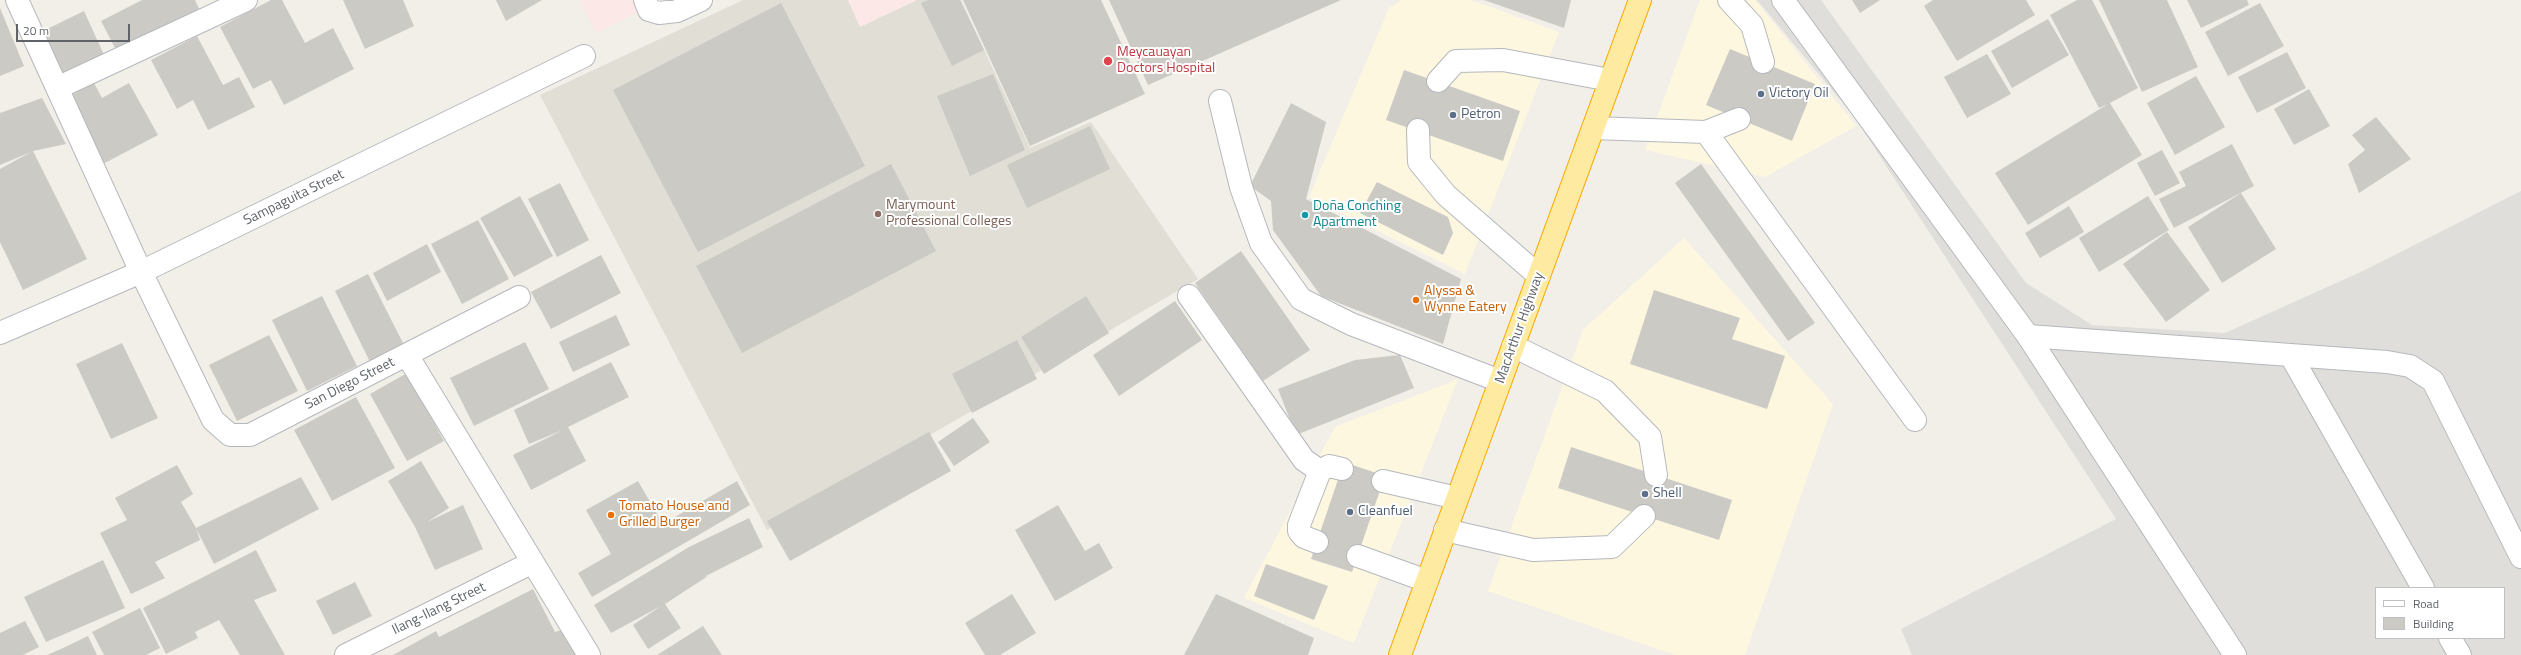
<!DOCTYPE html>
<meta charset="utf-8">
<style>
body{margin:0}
#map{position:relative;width:2521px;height:655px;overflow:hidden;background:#f1efe8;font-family:"Titillium Web",sans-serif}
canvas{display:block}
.legend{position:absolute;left:2375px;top:587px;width:130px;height:52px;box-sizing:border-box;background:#fff;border:1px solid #bfc1c3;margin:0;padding:5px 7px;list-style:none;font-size:12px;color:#5f6368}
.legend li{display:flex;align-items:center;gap:8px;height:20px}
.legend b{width:20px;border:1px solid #bfc1c3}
.scale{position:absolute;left:16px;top:24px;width:114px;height:18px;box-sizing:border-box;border:2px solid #5f6368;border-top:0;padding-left:5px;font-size:12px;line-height:14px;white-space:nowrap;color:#5f6368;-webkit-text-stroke:3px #fff;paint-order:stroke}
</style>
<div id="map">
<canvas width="2521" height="655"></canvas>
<ul class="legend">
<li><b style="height:5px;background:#fff"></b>Road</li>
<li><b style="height:11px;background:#cccac5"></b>Building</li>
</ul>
<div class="scale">20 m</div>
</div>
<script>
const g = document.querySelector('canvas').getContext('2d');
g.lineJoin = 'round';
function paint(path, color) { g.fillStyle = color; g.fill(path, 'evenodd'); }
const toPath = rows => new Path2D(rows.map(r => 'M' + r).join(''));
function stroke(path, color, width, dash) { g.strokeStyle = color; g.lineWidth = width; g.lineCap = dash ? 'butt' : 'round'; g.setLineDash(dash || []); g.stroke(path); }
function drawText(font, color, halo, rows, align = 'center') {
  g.font = font + ' "Titillium Web",sans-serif'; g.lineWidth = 4; g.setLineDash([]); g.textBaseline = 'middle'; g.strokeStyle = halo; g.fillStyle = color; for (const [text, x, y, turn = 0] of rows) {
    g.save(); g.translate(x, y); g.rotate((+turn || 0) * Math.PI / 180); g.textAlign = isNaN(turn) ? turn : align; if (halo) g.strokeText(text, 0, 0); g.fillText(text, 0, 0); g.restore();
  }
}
paint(toPath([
 [1402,0,1471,0,1559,32,1465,274,1309,197,1389,8],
 [1700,0,1755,0,1856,126,1765,177,1645,150],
 [1684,238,1833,404,1745,655,1675,655,1488,591,1583,330],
 [1458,379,1354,643,1244,598,1335,427]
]), '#fef7e0');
paint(toPath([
 [1757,0,1821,0,2026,283,2092,325,2225,333,2363,271,2521,191,2521,655,1912,655,1901,629,2116,519,1853,115],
 [2376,588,2504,588,2504,638,2376,638]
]), '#e0deda');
paint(toPath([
 [743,0,848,0,860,26,917,0,961,0,1030,148,1091,122,1198,279,767,530,540,95]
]), '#e1ded6');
paint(toPath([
 [580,0,663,0,596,33],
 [848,0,917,0,860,27]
]), '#fce8e6');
paint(toPath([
 [142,0,195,0,200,11,117,52,101,21],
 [271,0,282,0,305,43,333,28,354,69,284,105,271,80,253,89,220,27],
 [343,0,403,0,414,26,365,49],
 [496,0,542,0,506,21],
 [928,0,960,0,984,50,952,66,921,3],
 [963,0,1101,0,1145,94,1030,146],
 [1109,0,1341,0,1148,85],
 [1484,0,1571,0,1564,28],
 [1852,0,1880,0,1860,13],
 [1933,0,2026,0,2035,15,1957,61,1924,6],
 [2077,0,2092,0,2138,88,2110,103,2142,155,2028,225,1995,173,2108,104,2099,108,2050,15],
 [2099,0,2167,0,2198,67,2142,92],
 [2187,0,2247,0,2249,5,2201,28],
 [781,3,865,166,698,252,613,90],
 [2260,3,2284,46,2228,76,2205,32],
 [0,8,24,66,0,76],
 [84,11,106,59,61,81,39,33],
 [2048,19,2069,55,2012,88,1991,51],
 [197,36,223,85,239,77,255,107,208,130,193,100,177,109,151,60],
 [1730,49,1815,84,1792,141,1706,105],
 [2287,52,2306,88,2257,113,2238,77],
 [1987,54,2011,94,1967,118,1944,77],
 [1404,70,1520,111,1503,161,1386,120],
 [993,74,1025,150,970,176,937,96],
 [2196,76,2225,127,2175,155,2147,103],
 [94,83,102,98,129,83,158,135,103,164,66,98],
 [2309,89,2330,126,2294,145,2274,109],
 [42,98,66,144,33,151,87,259,23,290,0,242,0,169,31,152,0,165,0,113],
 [1291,103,1326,122,1306,199,1461,279,1443,344,1321,296,1273,230,1271,201,1250,186],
 [2376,117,2411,159,2359,193,2348,164,2365,150,2352,135],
 [1090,126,1110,169,1027,208,1007,165],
 [2232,144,2254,186,2174,228,2159,199,2186,186,2179,172],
 [2162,150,2180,183,2155,196,2137,163],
 [891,164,936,251,742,353,696,266],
 [1701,164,1815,323,1788,341,1675,183],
 [1377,182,1448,217,1453,233,1443,255,1360,213],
 [560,183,589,240,557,257,528,199],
 [2241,193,2276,249,2222,283,2188,227],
 [520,196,553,256,514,277,480,218],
 [2148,196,2169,230,2099,272,2079,238],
 [2069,206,2084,232,2040,258,2025,233],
 [478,220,509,279,462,304,431,244],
 [2167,232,2210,290,2166,322,2123,264],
 [427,244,441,272,387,301,373,273],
 [1241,251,1310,350,1263,381,1195,283],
 [601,255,621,293,551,329,531,292],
 [368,274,405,347,371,364,335,291],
 [1654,290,1740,318,1732,339,1785,356,1767,409,1630,364],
 [322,296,357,366,307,391,272,320],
 [1086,296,1109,333,1044,374,1021,337],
 [1175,301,1202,340,1119,396,1093,355],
 [616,315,630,345,573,372,559,342],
 [269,335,298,391,237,421,209,365],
 [1017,340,1037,379,972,413,952,374],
 [525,342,549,389,474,426,450,378],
 [122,343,158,418,111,439,76,364],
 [1400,355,1414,388,1296,435,1278,389,1355,360],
 [611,362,629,397,568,427,586,461,531,490,513,455,563,430,529,444,514,410],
 [407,373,444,441,407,461,370,394],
 [356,397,395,468,332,501,294,430],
 [973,418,990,442,954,466,938,442],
 [929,432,951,471,790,561,767,521],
 [1571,447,1732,500,1719,540,1558,488],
 [421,461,449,508,427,522,463,505,483,549,435,570,415,527,388,481],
 [1344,462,1385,476,1352,572,1311,559],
 [177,465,193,494,181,502,196,528,301,477,319,509,214,564,196,528,200,540,155,562,165,578,131,594,100,533,127,520,115,498],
 [638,481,663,524,737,481,750,505,592,597,578,573,611,554,586,510],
 [1058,505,1085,551,1099,543,1113,568,1055,601,1015,530],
 [749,518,763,547,704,577,708,576,665,604,681,628,648,649,633,625,661,606,611,633,594,605,689,547],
 [256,550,277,591,254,600,285,655,240,655,219,620,195,632,198,638,166,654,143,608],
 [103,560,125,608,46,642,24,597],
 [1266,564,1328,586,1314,620,1254,596],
 [355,582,372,616,333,635,316,601],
 [533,589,555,632,565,629,579,655,393,655,436,631,439,637],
 [1012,594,1036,633,1000,655,985,655,965,623],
 [1216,594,1314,638,1308,655,1184,655],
 [140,608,160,648,146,655,104,655,92,632],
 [25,621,39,647,23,655,0,655,0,633],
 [703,626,722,655,657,655],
 [88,636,97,655,47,655,61,649]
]), '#cccac5');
const service = toPath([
 [645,0,649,10,659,13,677,11,701,0],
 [1729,0,1752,25,1763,62],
 [1438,81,1456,61,1503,60,1610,80],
 [1220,101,1241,187,1261,243,1301,299,1351,324,1500,381],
 [1593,128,1706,132,1739,119],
 [1418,130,1419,162,1446,195,1539,276],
 [1706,132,1915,420],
 [141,272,584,56],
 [1189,296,1304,460,1320,471],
 [2028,336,2387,362,2410,366,2433,381,2521,557],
 [1513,346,1605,391,1650,437,1656,475],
 [2291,356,2423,588],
 [1383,481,1457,498],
 [1445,530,1533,550,1612,547,1644,516],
 [1317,542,1304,537,1299,531,1299,525,1320,471,1329,466,1342,469],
 [1358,556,1427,581],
 [2450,638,2460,655]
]);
const minor = toPath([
 [17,0,141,272,213,420,230,435,250,435,519,297],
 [1783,0,2028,336,2235,655],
 [57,88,246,0],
 [0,333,141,272],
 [407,355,589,655],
 [346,655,531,563]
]);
const trunk = toPath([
 [1400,655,1640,0]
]);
stroke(service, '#b5b8bc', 24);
stroke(minor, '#b5b8bc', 24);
stroke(trunk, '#f9ab00', 24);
stroke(service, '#fff', 22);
stroke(minor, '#fff', 22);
stroke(trunk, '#feeaa1', 22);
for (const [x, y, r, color] of [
 [1108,61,5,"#e0444e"],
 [1761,94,4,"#5c6f8a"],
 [1453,115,4,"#5c6f8a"],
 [878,214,4,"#8d6e63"],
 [1305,215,4,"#0f9aa8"],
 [1416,300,4,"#e8710a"],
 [1645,494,4,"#5c6f8a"],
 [1350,512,4,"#5c6f8a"],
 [611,515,4,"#e8710a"]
]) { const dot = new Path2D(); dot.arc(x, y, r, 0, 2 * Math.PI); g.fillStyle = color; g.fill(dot); stroke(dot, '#fff', 1.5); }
drawText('14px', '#be3a42', '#fff', [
 ["Meycauayan",1117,53],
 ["Doctors Hospital",1117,69]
], 'left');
drawText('14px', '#4e5e75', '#fff', [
 ["Victory Oil",1769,94],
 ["Petron",1461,115],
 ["Shell",1653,494],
 ["Cleanfuel",1358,512]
], 'left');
drawText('14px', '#5f6368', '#fff', [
 ["Sampaguita Street",294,198,-26],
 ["MacArthur Highway",1520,328,-70],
 ["San Diego Street",350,384,-27],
 ["Ilang-Ilang Street",439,609,-26]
]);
drawText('14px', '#785e54', '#fff', [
 ["Marymount",886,206],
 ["Professional Colleges",886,222]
], 'left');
drawText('14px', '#0d838f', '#fff', [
 ["Doña Conching",1313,207],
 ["Apartment",1313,223]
], 'left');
drawText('14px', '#c56008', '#fff', [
 ["Alyssa &",1424,292],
 ["Wynne Eatery",1424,308],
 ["Tomato House and",619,507],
 ["Grilled Burger",619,523]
], 'left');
</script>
